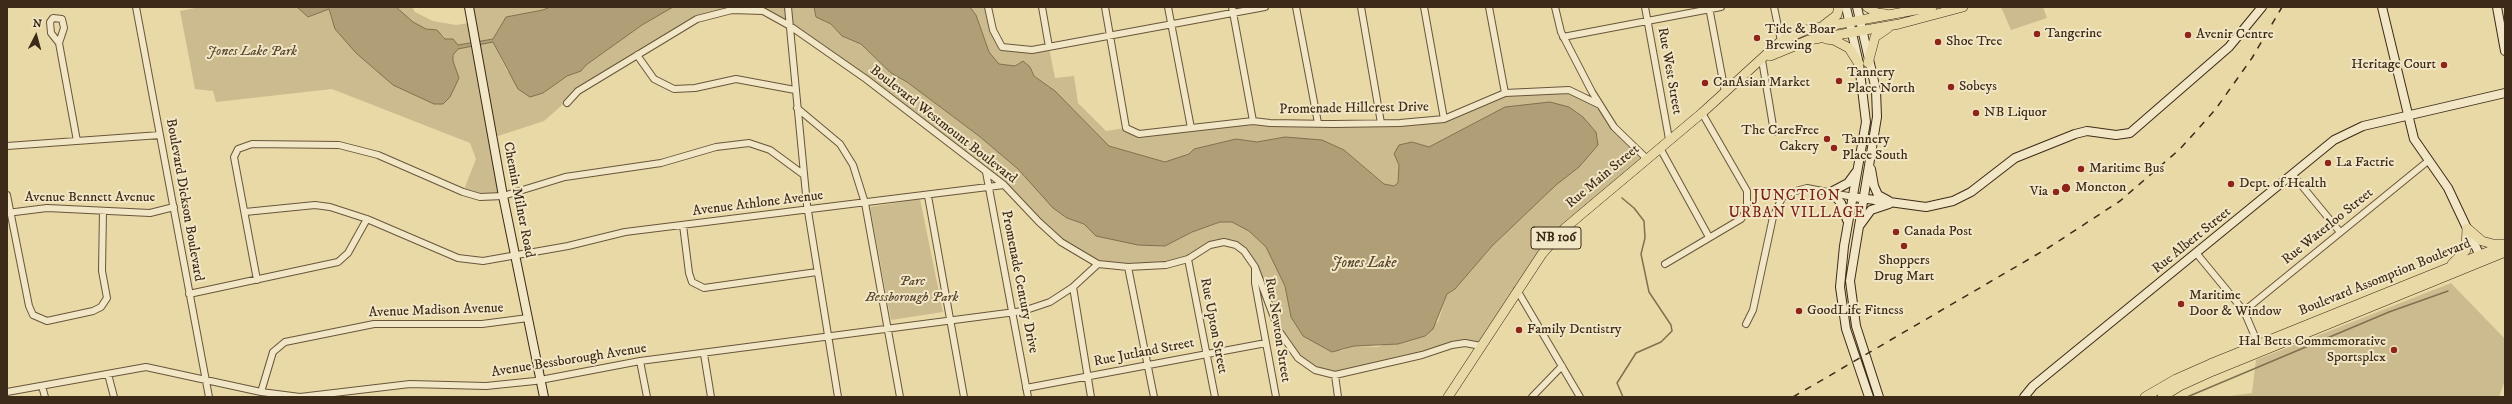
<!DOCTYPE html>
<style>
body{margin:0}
#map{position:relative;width:2512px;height:404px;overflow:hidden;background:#e9d9a6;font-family:"IM FELL DW Pica",serif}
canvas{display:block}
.frame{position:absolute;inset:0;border:8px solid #3d2a18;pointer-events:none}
.north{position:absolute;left:16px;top:16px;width:40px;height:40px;-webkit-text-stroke:3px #f1e6c5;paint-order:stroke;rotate:6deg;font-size:11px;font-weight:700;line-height:16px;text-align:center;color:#3d2a18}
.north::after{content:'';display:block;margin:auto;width:14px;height:18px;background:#3d2a18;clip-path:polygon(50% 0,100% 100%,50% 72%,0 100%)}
</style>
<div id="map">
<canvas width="2512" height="404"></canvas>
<div class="frame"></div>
<div class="north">N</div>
</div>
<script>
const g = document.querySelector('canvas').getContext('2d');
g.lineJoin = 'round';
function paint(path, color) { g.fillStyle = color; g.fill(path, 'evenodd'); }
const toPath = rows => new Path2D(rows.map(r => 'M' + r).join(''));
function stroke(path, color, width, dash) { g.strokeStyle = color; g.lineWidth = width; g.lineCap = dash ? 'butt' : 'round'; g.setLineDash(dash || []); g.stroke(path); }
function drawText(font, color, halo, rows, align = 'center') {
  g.font = font + ' "IM FELL DW Pica",serif'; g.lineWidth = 4; g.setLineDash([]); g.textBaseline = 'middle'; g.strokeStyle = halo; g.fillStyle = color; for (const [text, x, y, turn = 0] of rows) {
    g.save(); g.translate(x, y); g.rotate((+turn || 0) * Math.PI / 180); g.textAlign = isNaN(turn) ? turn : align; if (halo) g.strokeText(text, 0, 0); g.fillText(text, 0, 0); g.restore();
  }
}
paint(toPath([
 [200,7,297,7,308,17,329,9,332,20,342,7,412,7,415,12,433,21,456,25,469,23,466,7,550,7,543,10,506,17,493,39,457,45,445,39,443,35,396,86,434,104,443,104,458,78,453,61,453,55,458,49,493,42,507,71,543,93,567,76,581,71,586,65,642,25,673,7,814,7,816,17,831,24,842,36,861,44,891,73,907,82,979,136,1018,169,1067,218,1084,224,1096,236,1165,246,1192,232,1220,222,1232,222,1249,231,1266,247,1280,274,1285,286,1291,317,1341,351,1354,346,1378,347,1438,322,1447,294,1455,289,1492,246,1556,185,1579,167,1596,132,1583,117,1569,107,1505,107,1429,147,1412,142,1394,154,1399,165,1398,183,1394,186,1384,184,1344,150,1285,137,1257,142,1236,139,1194,149,1189,154,1165,162,1109,146,1055,91,1034,76,1030,67,1020,62,1015,66,999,64,989,52,976,15,970,7,988,7,1002,47,1049,47,1055,78,1074,76,1078,103,1106,131,1126,128,1139,134,1253,121,1400,123,1444,119,1505,93,1569,90,1600,105,1614,127,1646,158,1565,228,1481,346,1465,343,1390,363,1325,374,1298,358,1279,331,1263,284,1236,245,1210,245,1188,259,1166,265,1098,264,1061,242,1004,185,866,79,763,11,732,10,697,19,578,91,544,121,492,138,503,196,463,192,476,159,470,143,332,89,216,102,213,91,195,89,180,11],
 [2001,7,2043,7,2047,18,2011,30],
 [920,199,943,312,891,320,870,207],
 [2451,283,2505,339,2505,380,2499,397,2223,397,2252,393,2256,360]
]), '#ccbb8e');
const water = toPath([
 [297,7,396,7,413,22,426,29,437,30,445,39,453,39,458,45,493,39,506,17,543,10,550,7,673,7,642,25,586,65,581,71,567,76,543,93,530,97,518,89,493,42,458,49,453,55,453,61,459,78,450,97,443,104,434,104,393,85,356,53,335,29,329,9,308,17,297,7],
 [814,7,970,7,976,15,989,52,999,64,1015,66,1023,61,1030,67,1034,76,1055,91,1109,146,1165,162,1189,154,1194,149,1236,139,1257,142,1285,137,1322,140,1344,150,1384,184,1394,186,1398,183,1399,165,1394,154,1399,145,1412,142,1429,147,1505,107,1550,102,1569,107,1583,117,1596,132,1598,145,1579,167,1556,185,1492,246,1455,289,1447,294,1433,329,1425,336,1398,344,1354,346,1332,352,1303,336,1291,317,1285,286,1266,247,1249,231,1232,222,1220,222,1192,232,1165,246,1138,245,1096,236,1084,224,1067,218,1053,208,1018,169,979,136,907,82,891,73,861,44,842,36,831,24,816,17,814,7]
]);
paint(water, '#af9e76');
stroke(water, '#817050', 1);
stroke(toPath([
 [1622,198,1634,208,1644,221,1645,238,1641,254,1649,292,1671,325,1672,331,1661,342,1636,353,1617,383,1623,397],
 [2187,397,2389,312,2448,291]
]), '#817050', 1.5);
const street = toPath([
 [136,7,209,397],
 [788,7,807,205,838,397],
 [988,7,993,30,1002,47,1032,50,1265,7],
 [1042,7,1049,47],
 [1105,7,1126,128,1139,134,1253,121,1270,123,1334,124,1400,123,1444,119,1505,93,1569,90,1600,105],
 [1168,7,1191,128],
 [1232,7,1253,121],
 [1296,7,1318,123],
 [1361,7,1381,123],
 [1424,7,1444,119],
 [1489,7,1505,93],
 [1555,7,1561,32,1592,92,1614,127,1646,158],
 [1645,7,1669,139],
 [1709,7,1725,92],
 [1774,7,1781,41],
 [1563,37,1721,7],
 [59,43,64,28,62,19,53,18,50,22,51,33,59,43,77,141],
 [637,55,654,79,674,89,695,88,736,79,795,90],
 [1762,60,1774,132],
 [567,103,578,91,697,19,732,10,763,11,790,26,866,79,1004,185,1039,222,1061,242,1098,264,1128,267,1166,265,1188,259,1210,245,1224,242,1236,245,1244,251,1255,267,1279,331,1298,358,1315,370,1335,375,1422,355,1452,345,1465,343,1481,346],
 [797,108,840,144,853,165,865,203,900,397],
 [7,146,160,135],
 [1660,148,1709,237],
 [986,172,1028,397],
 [2293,175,2340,232],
 [7,195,29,306,33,315,47,321,93,311,101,307,107,298,102,271,103,211],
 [928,196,964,397],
 [245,212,315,205,330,207,367,219,458,258,483,261,568,246,625,232,1004,185],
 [7,213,47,208,150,213,174,207],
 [683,225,689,273,692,282,704,288,817,272],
 [2197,254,2244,311,2259,346],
 [1188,259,1215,397],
 [1665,264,1741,219,1747,209,1747,191,1702,113],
 [1128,267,1154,397],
 [1255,269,1255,283,1276,397],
 [257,280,234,157,238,149,252,144,339,145,378,155,463,192,480,197,503,196,565,177,661,163,716,147,749,143,770,150,804,175],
 [1073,287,1091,397],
 [1517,290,1580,397],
 [189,294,338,262,348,253,367,219],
 [2244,311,2428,161],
 [1746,324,1753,310,1773,217,1782,198,1788,193,1807,188,1853,197],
 [704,354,711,397],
 [640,361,647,397],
 [108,374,114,397],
 [1335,375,1338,397],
 [42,386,45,397],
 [1026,388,1266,343],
 [7,392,146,367,261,392,300,397,410,384,486,386,535,381,640,361,1023,311,1050,302,1073,287,1098,264],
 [261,392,273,352,285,342,374,324,482,324,528,318],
 [1532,397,1562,366]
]);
const secondary = toPath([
 [469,7,503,196,544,397],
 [1846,7,1859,64,1866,122,1844,246,1840,287,1846,329,1869,397],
 [1857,7,1876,90,1877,117,1850,281,1856,326,1879,397],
 [2382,7,2414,139,2448,188,2482,260],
 [2497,7,2505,51],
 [1871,169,1874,186,1878,195,1889,201],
 [1853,197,1926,207,1953,201,1971,192,2015,158,2075,134,2087,131,2116,135,2130,133,2229,47,2262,7],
 [1847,220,1841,203,1831,192,1848,183,1856,172],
 [1860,225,1871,210,1889,204],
 [2024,397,2033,386,2334,140,2363,126,2505,93]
]);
const primary = toPath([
 [1867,7,1877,13,1886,14],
 [1824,25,1837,15,1839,7],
 [1826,39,1834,40,1849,48,1859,64],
 [1770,56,1809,40,1899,24,1963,7],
 [1868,63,1875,37,1888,28],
 [2467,228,2482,241,2493,244,2504,244],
 [2452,264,2466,250,2467,228],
 [1448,397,1542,254,1565,228,1702,113,1781,41,1806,30,1932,7],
 [2145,397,2176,379,2210,364,2505,245],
 [2162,397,2180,386,2213,371,2505,252]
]);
stroke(street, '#68563c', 8);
stroke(secondary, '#3d2a18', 10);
stroke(primary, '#3d2a18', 10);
stroke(street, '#f1e6c5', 6);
stroke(secondary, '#f1e6c5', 8);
stroke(primary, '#e9d9a6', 9);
stroke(toPath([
 [1793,397,2048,248,2120,201,2180,149,2215,110,2252,58,2282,7]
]), '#3d2a18', 1.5, [7, 7]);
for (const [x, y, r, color] of [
 [2037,34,4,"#8f2418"],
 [2188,35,4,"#8f2418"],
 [1757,38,4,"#8f2418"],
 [1938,42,4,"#8f2418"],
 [2444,65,4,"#8f2418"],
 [1839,81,4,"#8f2418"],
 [1705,83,4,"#8f2418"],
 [1951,87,4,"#8f2418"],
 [1976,113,4,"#8f2418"],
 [1827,139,4,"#8f2418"],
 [1834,148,4,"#8f2418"],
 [2328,163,4,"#8f2418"],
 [2081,169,4,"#8f2418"],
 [2231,184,4,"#8f2418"],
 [2066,188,5,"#8f2418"],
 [2056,192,4,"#8f2418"],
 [1896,232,4,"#8f2418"],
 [1904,246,4,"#8f2418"],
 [2181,304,4,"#8f2418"],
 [1799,311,4,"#8f2418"],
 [1519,330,4,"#8f2418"],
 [2394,350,4,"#8f2418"]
]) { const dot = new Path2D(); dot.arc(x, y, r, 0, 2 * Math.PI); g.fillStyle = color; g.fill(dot); stroke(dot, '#f1e6c5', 1.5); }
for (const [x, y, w] of [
 [1556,238,50]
]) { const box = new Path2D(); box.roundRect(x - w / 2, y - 11, w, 22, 3); g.fillStyle = '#f1e6c5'; g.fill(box); stroke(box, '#3d2a18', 1); }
drawText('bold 13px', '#3d2a18', null, [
 ["NB 106",1556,238]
]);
drawText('14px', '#3d2a18', '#f1e6c5', [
 ["Tide & Boar",1765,30],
 ["Brewing",1765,46],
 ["Tangerine",2045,34],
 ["Avenir Centre",2196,35],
 ["Shoe Tree",1946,42],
 ["Heritage Court",2436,65,"right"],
 ["Tannery",1847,73],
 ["Place North",1847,89],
 ["CanAsian Market",1713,83],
 ["Sobeys",1959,87],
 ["NB Liquor",1984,113],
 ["The CareFree",1819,131,"right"],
 ["Cakery",1819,147,"right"],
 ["Tannery",1842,140],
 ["Place South",1842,156],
 ["La Factrie",2336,163],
 ["Maritime Bus",2089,169],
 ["Dept. of Health",2239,184],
 ["Moncton",2075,188],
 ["Via",2048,192,"right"],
 ["Canada Post",1904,232],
 ["Shoppers",1904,261,"center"],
 ["Drug Mart",1904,277,"center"],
 ["Maritime",2189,296],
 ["Door & Window",2189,312],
 ["GoodLife Fitness",1807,311],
 ["Family Dentistry",1527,330],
 ["Hal Betts Commemorative",2386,342,"right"],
 ["Sportsplex",2386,358,"right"]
], 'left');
drawText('italic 14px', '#5a4730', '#f1e6c5', [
 ["Jones Lake Park",252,52],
 ["Parc",912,282],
 ["Bessborough Park",912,298]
]);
drawText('14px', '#3d2a18', '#f1e6c5', [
 ["Rue West Street",1669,71,80],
 ["Promenade Hillcrest Drive",1354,109,-1],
 ["Boulevard Westmount Boulevard",943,125,38],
 ["Rue Main Street",1603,177,-40],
 ["Avenue Bennett Avenue",90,198],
 ["Boulevard Dickson Boulevard",184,200,80],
 ["Chemin Milner Road",518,200,79],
 ["Avenue Athlone Avenue",758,204,-7],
 ["Rue Waterloo Street",2328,227,-39],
 ["Rue Albert Street",2192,241,-39],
 ["Boulevard Assomption Boulevard",2385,278,-22],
 ["Promenade Century Drive",1019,282,79],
 ["Avenue Madison Avenue",436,311,-2],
 ["Rue Upton Street",1213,326,79],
 ["Rue Newton Street",1277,330,81],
 ["Rue Jutland Street",1144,353,-11],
 ["Avenue Bessborough Avenue",569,361,-9]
]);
g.letterSpacing = '1px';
drawText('15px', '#7a1f14', '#f1e6c5', [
 ["JUNCTION",1797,197],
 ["URBAN VILLAGE",1797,214]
]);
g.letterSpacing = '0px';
drawText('italic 15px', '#5a4730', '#f1e6c5', [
 ["Jones Lake",1364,264]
]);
</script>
